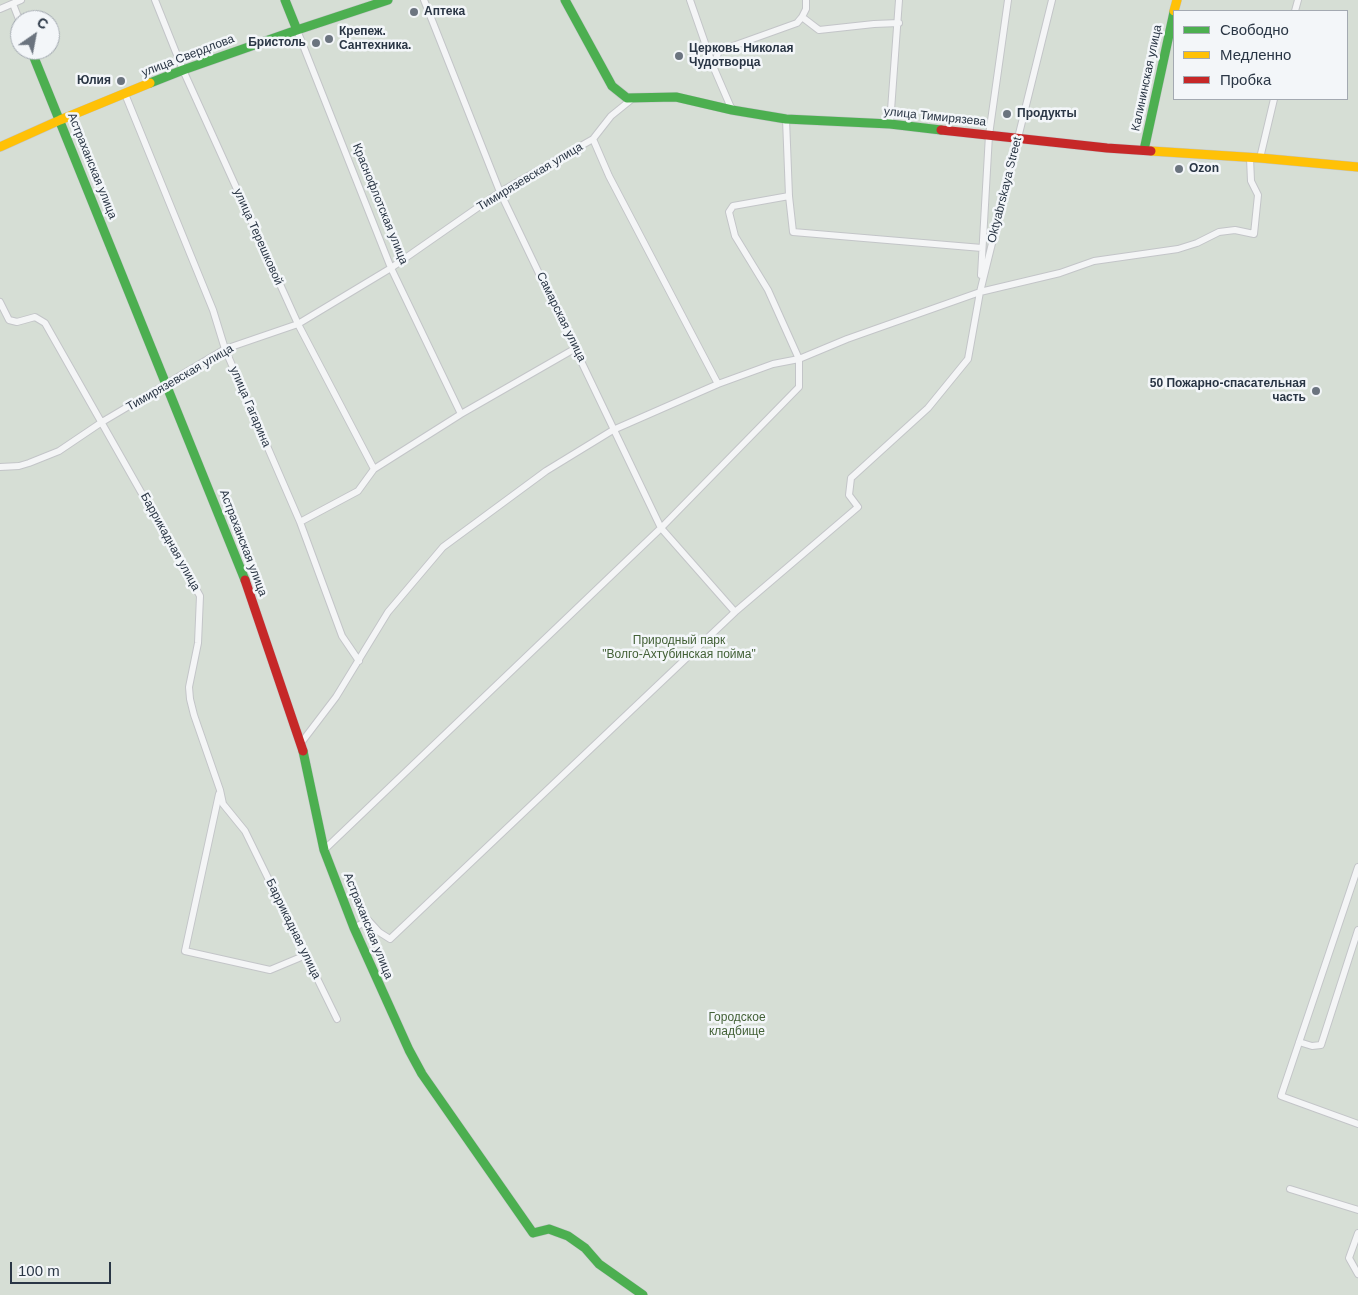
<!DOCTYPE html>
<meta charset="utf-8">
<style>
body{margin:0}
#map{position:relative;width:1358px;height:1295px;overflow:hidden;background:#e5e7ea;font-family:Helvetica,sans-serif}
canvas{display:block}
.legend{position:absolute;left:1173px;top:10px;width:175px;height:90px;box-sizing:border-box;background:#f3f6f9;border:1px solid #a3a9b1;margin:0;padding:6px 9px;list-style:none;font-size:15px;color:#2a3645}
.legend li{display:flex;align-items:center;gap:10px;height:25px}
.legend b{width:25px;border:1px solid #a3a9b1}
.north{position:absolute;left:10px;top:10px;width:50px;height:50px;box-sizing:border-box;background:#f3f6f9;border:1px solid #a3a9b1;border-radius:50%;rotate:33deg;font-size:14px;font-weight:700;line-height:20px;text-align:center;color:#2a3645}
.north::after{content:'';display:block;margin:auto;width:18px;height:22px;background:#6b747f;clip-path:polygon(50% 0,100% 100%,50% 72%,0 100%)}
.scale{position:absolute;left:10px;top:1262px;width:101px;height:22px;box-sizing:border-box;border:2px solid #2a3645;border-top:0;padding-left:6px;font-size:15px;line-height:18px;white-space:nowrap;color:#2a3645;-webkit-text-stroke:4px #f3f6f9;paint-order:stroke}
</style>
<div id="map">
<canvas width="1358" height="1295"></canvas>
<ul class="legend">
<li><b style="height:6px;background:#4caf50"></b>Свободно</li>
<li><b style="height:6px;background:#ffc107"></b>Медленно</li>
<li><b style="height:6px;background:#c62828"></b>Пробка</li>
</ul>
<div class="north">С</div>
<div class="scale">100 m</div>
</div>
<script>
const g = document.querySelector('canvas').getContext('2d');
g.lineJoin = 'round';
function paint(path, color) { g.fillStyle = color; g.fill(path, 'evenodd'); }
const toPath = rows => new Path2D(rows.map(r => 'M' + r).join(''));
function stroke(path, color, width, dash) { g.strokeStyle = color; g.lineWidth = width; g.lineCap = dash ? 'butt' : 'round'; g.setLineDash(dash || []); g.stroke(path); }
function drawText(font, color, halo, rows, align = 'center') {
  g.font = font + ' Helvetica,sans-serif'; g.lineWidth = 5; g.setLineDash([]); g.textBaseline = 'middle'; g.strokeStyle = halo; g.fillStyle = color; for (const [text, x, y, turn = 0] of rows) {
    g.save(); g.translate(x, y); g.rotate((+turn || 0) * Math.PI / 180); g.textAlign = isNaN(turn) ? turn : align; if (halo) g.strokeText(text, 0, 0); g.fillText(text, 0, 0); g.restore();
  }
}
paint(toPath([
 [0,0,1358,0,1358,1295,0,1295],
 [1174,11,1347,11,1347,99,1174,99],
 [20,20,50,20,50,50,20,50]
]), '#d6ded5');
const street = toPath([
 [155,0,183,70,298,324,374,469],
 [424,0,500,192,661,528,735,612],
 [690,0,713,66,732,110],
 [13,4,20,22],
 [0,9,21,0],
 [1295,11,1298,0],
 [802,17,819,30,874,24,899,23],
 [297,30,391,268,461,414],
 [713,66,719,51,797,23,802,17,806,9,806,0],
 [125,94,213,310,225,349,300,522,342,636,359,661],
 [786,119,789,196,793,232,982,248],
 [890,124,899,0],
 [593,139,609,176,718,384],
 [1260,158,1274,99],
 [981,275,989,135,1008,0],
 [0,302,9,320,17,322,35,317,45,323,200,596,198,643,189,687,190,699,194,715,220,790,223,804,245,831,337,1019],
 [0,467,19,466,29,463,59,451,102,422,225,349,298,324,391,268,500,192,593,139,611,116,632,99],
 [300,522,358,491,374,469,461,414,576,348],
 [301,743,336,697,388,612,443,547,546,471,613,430,718,384,773,364,799,359,847,339,980,292,1060,273,1094,261,1178,249,1197,243,1219,232,1235,230,1254,234,1258,195,1251,181,1250,158],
 [219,794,185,951,270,970,306,955],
 [324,850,661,528,799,387,799,359,768,290,735,236,729,212,733,206,789,196],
 [1358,867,1281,1096,1358,1124],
 [354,928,368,920,379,932,390,939,735,612,858,507,849,495,851,478,928,408,968,359,980,292,1052,0],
 [1299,1042,1312,1046,1321,1045,1358,930],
 [1290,1189,1358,1210],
 [1358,1233,1349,1258,1358,1274]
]);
const fast = toPath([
 [285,0,297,30],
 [565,0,612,86,627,98,676,97,732,110,786,119,890,124,941,130],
 [31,50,245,580],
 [150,83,183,70,297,30,388,0],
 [1144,150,1174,12],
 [303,751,324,850,354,928,409,1050,422,1074,533,1233,549,1229,568,1236,585,1248,599,1264,643,1295]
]);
const slow = toPath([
 [1174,11,1177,0],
 [0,147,60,120,150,83],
 [1151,151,1260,158,1358,167]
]);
const jam = toPath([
 [941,130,1107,148,1151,151],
 [245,580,303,751]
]);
stroke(street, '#c3c5c8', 8);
stroke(fast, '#c3c5c8', 10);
stroke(slow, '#c3c5c8', 10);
stroke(jam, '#c3c5c8', 10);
stroke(street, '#f4f5f6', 6);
stroke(fast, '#4caf50', 9);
stroke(slow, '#ffc107', 9);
stroke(jam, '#c62828', 9);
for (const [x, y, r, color] of [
 [414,12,5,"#6b747f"],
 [329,39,5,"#6b747f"],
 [316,43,5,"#6b747f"],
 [679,56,5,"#6b747f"],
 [121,81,5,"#6b747f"],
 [1007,114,5,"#6b747f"],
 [1179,169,5,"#6b747f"],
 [1316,391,5,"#6b747f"]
]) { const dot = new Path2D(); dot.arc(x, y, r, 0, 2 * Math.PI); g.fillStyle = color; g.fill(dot); stroke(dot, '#f3f6f9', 2); }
drawText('bold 12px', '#2a3645', '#f3f6f9', [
 ["Аптека",424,12],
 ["Крепеж.",339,32],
 ["Сантехника.",339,46],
 ["Бристоль",306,43,"right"],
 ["Церковь Николая",689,49],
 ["Чудотворца",689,63],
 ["Юлия",111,81,"right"],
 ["Продукты",1017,114],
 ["Ozon",1189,169],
 ["50 Пожарно-спасательная",1306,384,"right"],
 ["часть",1306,398,"right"]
], 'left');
drawText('12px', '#2a3645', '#f3f6f9', [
 ["улица Свердлова",188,56,-21],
 ["Калининская улица",1147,78,-78],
 ["улица Тимирязева",935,117,6],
 ["Астраханская улица",92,166,68],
 ["Тимирязевская улица",530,177,-31],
 ["Oktyabrskaya Street",1005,190,-76],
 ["Краснофлотская улица",380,204,68],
 ["улица Терешковой",258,237,66],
 ["Самарская улица",561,317,64],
 ["Тимирязевская улица",180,378,-30],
 ["улица Гагарина",250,407,67],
 ["Баррикадная улица",170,542,61],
 ["Астраханская улица",243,543,69],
 ["Астраханская улица",368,926,68],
 ["Баррикадная улица",293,929,64]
]);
drawText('12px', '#436137', '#f3f6f9', [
 ["Природный парк",679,641],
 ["\"Волго-Ахтубинская пойма\"",679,655],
 ["Городское",737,1018],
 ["кладбище",737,1032]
]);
</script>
